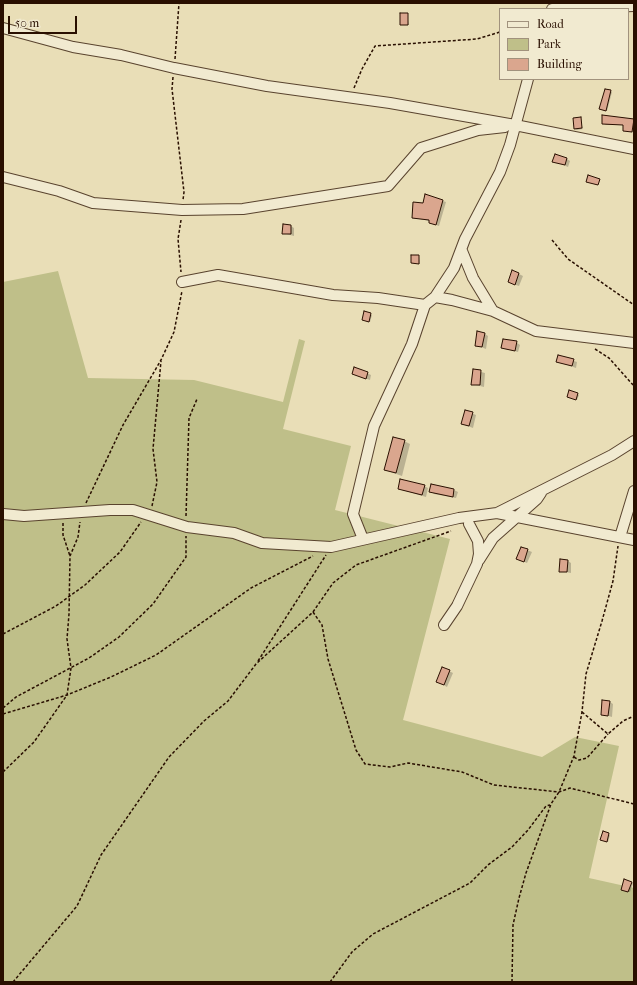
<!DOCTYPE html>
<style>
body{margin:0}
#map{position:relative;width:637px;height:985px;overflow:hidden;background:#e9deb7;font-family:"IM FELL French Canon",serif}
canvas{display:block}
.frame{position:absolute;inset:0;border:4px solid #290f00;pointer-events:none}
.legend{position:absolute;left:499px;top:8px;width:130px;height:72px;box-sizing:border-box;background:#f1ead0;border:1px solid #a1927d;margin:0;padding:5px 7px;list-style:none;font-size:12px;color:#290f00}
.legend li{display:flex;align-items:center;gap:8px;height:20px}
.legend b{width:20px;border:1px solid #a1927d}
.scale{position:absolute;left:8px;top:16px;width:69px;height:18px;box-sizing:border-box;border:2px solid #290f00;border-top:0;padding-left:5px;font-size:12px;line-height:14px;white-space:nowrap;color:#290f00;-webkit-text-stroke:3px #f1ead0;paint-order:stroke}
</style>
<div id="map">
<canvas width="637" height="985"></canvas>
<div class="frame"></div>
<ul class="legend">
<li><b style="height:5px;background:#f1ead0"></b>Road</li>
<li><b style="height:11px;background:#bfbf89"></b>Park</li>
<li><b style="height:11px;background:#daa68e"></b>Building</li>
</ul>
<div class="scale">50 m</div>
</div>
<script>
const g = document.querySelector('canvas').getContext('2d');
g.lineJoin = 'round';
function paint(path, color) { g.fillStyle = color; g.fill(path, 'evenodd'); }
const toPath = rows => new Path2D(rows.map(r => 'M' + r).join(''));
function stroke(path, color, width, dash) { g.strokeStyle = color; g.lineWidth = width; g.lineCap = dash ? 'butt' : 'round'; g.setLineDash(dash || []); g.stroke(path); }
paint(toPath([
 [58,271,88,378,194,380,283,402,299,339,305,341,283,429,351,446,335,510,450,539,403,720,542,757,575,737,619,746,589,878,634,888,634,982,3,982,3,282]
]), '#bfbf89');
paint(toPath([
 [407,14,409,25,402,25,401,24],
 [610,91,612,92,607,111,602,110],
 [603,116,634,120,634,133,624,130,624,125,606,125,603,123],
 [580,118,583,129,577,130,575,129],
 [567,159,570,161,568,167,554,161],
 [443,201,446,202,439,226,430,223,430,221,413,218,423,204],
 [291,226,294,228,294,236,283,233],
 [419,256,420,264,412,263],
 [513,271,523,276,519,286,513,284],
 [365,313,372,315,370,322,365,320],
 [485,334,488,336,486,349,476,345],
 [516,342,520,345,518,352,503,348],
 [559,356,577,362,576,368,557,361],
 [355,368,371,375,370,380,353,374],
 [473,370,485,373,484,387,472,384],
 [570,391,579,395,577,400,569,397],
 [466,411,476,415,473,428,462,424],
 [404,441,410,444,402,476,385,470],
 [432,485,454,490,458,492,456,498,434,494,431,491],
 [424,486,428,488,426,497,399,489],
 [522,548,532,552,527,563,518,559],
 [568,561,571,563,571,573,560,571],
 [449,671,453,673,447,687,438,682],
 [610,702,613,704,612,717,602,714],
 [603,833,610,835,608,842,603,840],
 [631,883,633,883,630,892,624,890]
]), '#0003');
const building = toPath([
 [400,13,408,13,408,25,400,25,400,13],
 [605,89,611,90,606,111,599,109,605,89],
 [602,115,634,119,632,132,623,131,623,125,602,124,602,115],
 [581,117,582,128,574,129,573,118,581,117],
 [555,154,567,158,565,165,552,162,555,154],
 [588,175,600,179,598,185,586,182,588,175],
 [425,194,443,200,436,225,429,223,429,220,412,218,413,202,423,203,425,194],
 [283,224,291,225,291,234,282,234,283,224],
 [411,255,419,255,419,264,411,263,411,255],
 [512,270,519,273,515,285,508,282,512,270],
 [364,311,371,313,369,322,362,320,364,311],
 [477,331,485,333,482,347,475,346,477,331],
 [503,339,517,341,515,351,501,348,503,339],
 [558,355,574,359,572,366,556,362,558,355],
 [354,367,368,372,366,379,352,374,354,367],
 [473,369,481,370,480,385,471,385,473,369],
 [569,390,578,393,576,400,567,397,569,390],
 [465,410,473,412,469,426,461,424,465,410],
 [393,437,405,440,396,473,384,470,393,437],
 [400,479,425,485,422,495,398,489,400,479],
 [431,484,454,489,453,497,429,492,431,484],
 [521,547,528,549,524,562,516,559,521,547],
 [560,559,568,560,567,572,559,572,560,559],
 [442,667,450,670,444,685,436,682,442,667],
 [602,700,610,701,608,716,601,715,602,700],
 [603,831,609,833,607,842,600,840,603,831],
 [624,879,632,882,628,892,621,890,624,879]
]);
paint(building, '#daa68e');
stroke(building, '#290f00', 1);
const minor = toPath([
 [552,9,634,6],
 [3,28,73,47,121,55,174,68,267,86,390,103,515,125,634,149],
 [3,177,59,191,93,203,182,210,243,209,388,186,421,148,478,130,505,127],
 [462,251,473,278,493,311],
 [182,282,218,275,333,295,378,298,425,305],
 [435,297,452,300,493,311,536,331,634,343],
 [497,513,634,540],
 [3,514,24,516,110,510,133,510,187,527,234,533,262,543,331,547,459,518,497,513,612,455,634,441],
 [620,537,634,491],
 [363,539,353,514,374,426,412,344,425,305,435,297,454,268,465,239,500,172,510,145,528,79],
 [479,560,493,538,537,499,541,493],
 [444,625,457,606,477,564,479,554,478,541,469,524]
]);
stroke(minor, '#59432e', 12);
stroke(toPath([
 [175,59,179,3],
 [173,77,172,89,184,192,183,200],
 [354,88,362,69,375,46,477,39,500,32],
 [181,220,178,239,181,272],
 [552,240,568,259,634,305],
 [595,349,609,358,634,386],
 [86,503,123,425,161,360,174,332,182,291],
 [152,506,157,482,153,449,161,361],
 [186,516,189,418,197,399],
 [63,523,63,535,70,556],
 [313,612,322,625,328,659,356,750,365,764,390,767,408,763,462,772,494,785,559,792,570,788,634,804],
 [3,634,56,606,85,585,120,552,141,522],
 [258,661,326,555],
 [3,708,16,697,89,658,119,637,153,604,186,557,186,536],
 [582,712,608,734,623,721,634,716],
 [3,714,67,695,111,677,156,655,251,588,313,556],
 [574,757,579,760,587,758,608,734],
 [3,772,34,742,67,695,71,668,67,639,69,614,70,556,78,537,80,522],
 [13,982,77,906,101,855,169,757,204,721,228,701,256,664,313,612,333,583,356,565,451,531],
 [330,982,352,952,373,934,470,883,488,865,512,847,528,830,546,806,550,805],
 [512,982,513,925,519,898,526,873,551,804,559,792,574,756,582,712,586,674,602,621,613,581,618,546]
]), '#290f00', 1.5, [3, 2]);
stroke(minor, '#f1ead0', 10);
</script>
